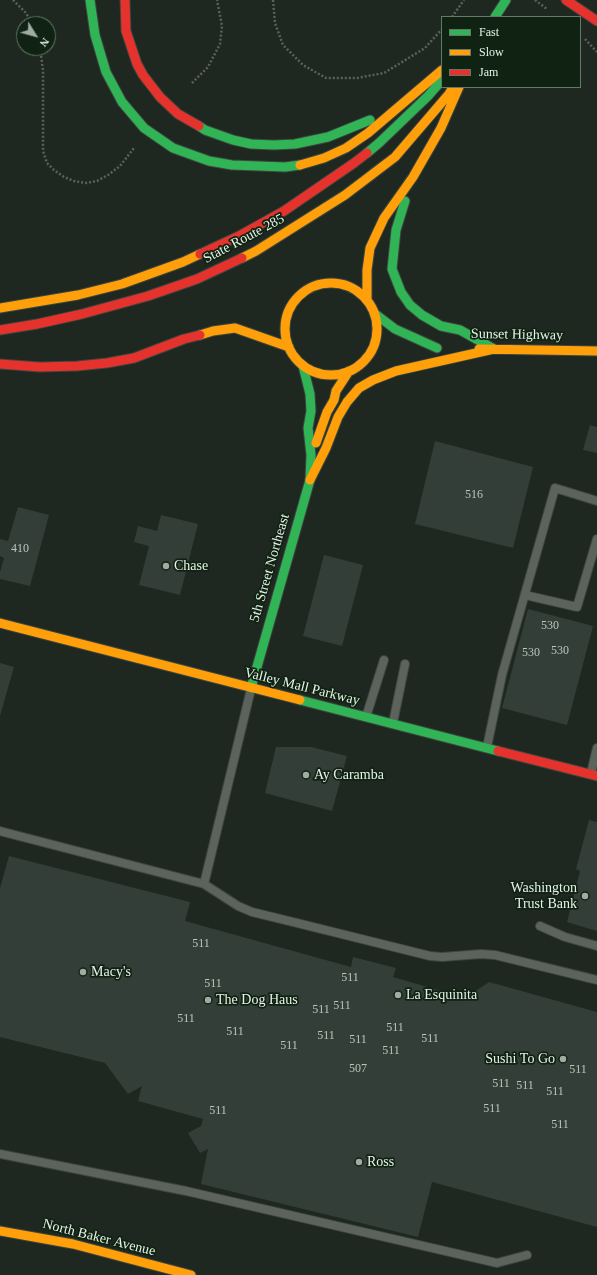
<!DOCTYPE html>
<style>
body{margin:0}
#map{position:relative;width:597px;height:1275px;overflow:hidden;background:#1e2820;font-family:Georgia,serif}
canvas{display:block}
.legend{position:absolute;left:441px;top:16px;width:140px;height:72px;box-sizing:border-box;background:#102313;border:1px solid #667668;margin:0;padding:5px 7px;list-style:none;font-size:12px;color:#e6f2e7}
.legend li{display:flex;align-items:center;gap:8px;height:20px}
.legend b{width:20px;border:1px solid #667668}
.north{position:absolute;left:16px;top:16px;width:40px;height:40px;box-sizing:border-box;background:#102313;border:1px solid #667668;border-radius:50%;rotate:127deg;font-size:11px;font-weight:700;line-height:16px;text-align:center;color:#e6f2e7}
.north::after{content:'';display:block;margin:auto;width:14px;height:18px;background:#a0aba1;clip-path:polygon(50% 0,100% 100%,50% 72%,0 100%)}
</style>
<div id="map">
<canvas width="597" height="1275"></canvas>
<ul class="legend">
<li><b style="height:5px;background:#30b455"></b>Fast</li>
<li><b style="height:5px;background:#ff9f0a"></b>Slow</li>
<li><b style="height:5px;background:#e5322d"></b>Jam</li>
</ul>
<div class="north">N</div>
</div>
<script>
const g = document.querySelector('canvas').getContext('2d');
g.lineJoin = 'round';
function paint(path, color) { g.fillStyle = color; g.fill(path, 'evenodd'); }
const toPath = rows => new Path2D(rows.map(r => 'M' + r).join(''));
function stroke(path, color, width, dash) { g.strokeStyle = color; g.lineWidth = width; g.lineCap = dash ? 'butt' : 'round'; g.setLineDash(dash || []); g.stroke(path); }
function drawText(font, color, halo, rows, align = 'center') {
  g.font = font + ' Georgia,serif'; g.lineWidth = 3.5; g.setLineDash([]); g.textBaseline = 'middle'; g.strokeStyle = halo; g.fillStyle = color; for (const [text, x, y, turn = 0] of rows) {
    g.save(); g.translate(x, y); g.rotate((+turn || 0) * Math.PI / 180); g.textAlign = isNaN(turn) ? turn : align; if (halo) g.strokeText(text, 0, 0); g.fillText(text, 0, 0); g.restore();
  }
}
paint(toPath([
 [590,425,597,427,597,453,583,450],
 [435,441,533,467,513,548,415,524],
 [18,507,49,515,30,586,0,579,0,572,4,558,0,556,0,539,8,541],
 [161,515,198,524,180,595,139,585,149,546,134,542,138,526,157,531],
 [324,555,363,565,342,646,303,636],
 [528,609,593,626,567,725,502,708],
 [0,663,14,667,0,716],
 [276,747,311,747,347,756,332,811,265,793],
 [589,820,597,822,597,931,567,922,580,871,576,869],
 [9,856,190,902,185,921,351,967,353,957,396,968,393,977,465,998,489,982,597,1012,597,1227,432,1182,418,1237,201,1184,208,1149,200,1153,188,1133,201,1126,203,1119,138,1101,142,1086,128,1094,105,1063,0,1037,0,888]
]), '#343e38');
const lane = toPath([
 [525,595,577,607,597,539],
 [366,717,384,660],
 [393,723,405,664],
 [487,747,502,675,555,488,597,501],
 [591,773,597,748],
 [0,831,204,884,238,906,252,912,289,921,430,956,442,957,481,954,495,955,597,980],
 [204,884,251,689],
 [540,926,565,937,597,946],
 [0,1154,186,1191,497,1263,527,1255]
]);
const fast = toPath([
 [90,0,95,35,106,72,122,102,144,128,173,148,209,161,232,165,285,167,300,165],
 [495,17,506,0],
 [199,126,205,130,233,140,251,144,274,145,295,144,328,137,370,120],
 [367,153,379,143,428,96,442,80],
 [405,201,396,230,392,269,401,292,410,305,422,315,441,326,460,330,494,349],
 [374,313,395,329,437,348],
 [251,688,310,480,311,455,308,428,311,411,310,394,303,366],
 [300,700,498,751]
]);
const slow = toPath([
 [300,165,324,158,346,148,368,133,442,70],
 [242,258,256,251,345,195,395,157,449,94,453,87],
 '285 329a46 46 0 1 1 92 0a46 46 0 1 1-92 0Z',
 [367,300,367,270,370,248,384,218,413,177,441,128,459,87],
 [0,308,78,295,122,284,183,262,200,254],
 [200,335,213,331,235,328,289,347],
 [479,349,597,351],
 [316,443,327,412,334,400,336,391,349,371],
 [310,480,326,448,338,417,347,402,359,388,373,380,396,371,494,349],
 [0,623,300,700],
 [0,1231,73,1244,191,1275]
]);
const jam = toPath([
 [125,0,126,31,137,64,143,75,160,97,178,114,199,126],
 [566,0,597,21],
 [200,254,239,236,284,211,354,163,367,153],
 [0,330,37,324,82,314,148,296,197,279,242,258],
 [0,364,40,367,77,366,107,363,134,358,184,339,200,335],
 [498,751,597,776]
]);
stroke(lane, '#3c453e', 10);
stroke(fast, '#3c453e', 11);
stroke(slow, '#3c453e', 11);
stroke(jam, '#3c453e', 11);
stroke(toPath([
 [13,0,26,13,32,24],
 [273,0,275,23,283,45,303,65,326,78,357,78,384,73,425,48,442,29],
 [535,0,547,9],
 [452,17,464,0],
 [585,39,597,52],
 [40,48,43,70,43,151,47,163,54,170,64,177,74,181,86,183,97,181,108,175,120,166,134,148],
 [192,83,208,67,220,44,222,26,217,0]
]), '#5a615b', 2.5, [2, 2]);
stroke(lane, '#5b635c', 8);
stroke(fast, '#30b455', 9);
stroke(slow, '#ff9f0a', 9);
stroke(jam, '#e5322d', 9);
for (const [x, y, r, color] of [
 [166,566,4,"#a0aba1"],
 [306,775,4,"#a0aba1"],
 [585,896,4,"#a0aba1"],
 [83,972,4,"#a0aba1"],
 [398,995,4,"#a0aba1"],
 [208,1000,4,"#a0aba1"],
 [563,1059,4,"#a0aba1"],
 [359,1162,4,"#a0aba1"]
]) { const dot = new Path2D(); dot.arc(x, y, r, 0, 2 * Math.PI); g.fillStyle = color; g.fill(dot); stroke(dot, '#102313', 1.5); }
drawText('12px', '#bac5bb', null, [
 ["516",474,495],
 ["410",20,549],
 ["530",550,626],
 ["530",560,651],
 ["530",531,653],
 ["511",201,944],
 ["511",350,978],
 ["511",213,984],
 ["511",342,1006],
 ["511",321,1010],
 ["511",186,1019],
 ["511",395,1028],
 ["511",235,1032],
 ["511",326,1036],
 ["511",430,1039],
 ["511",358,1040],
 ["511",289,1046],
 ["511",391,1051],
 ["507",358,1069],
 ["511",578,1070],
 ["511",501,1084],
 ["511",525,1086],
 ["511",555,1092],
 ["511",492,1109],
 ["511",218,1111],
 ["511",560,1125]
]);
drawText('14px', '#e6f2e7', '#102313', [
 ["State Route 285",244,239,-28],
 ["Sunset Highway",517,335,1],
 ["5th Street Northeast",270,568,-74],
 ["Valley Mall Parkway",302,687,14],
 ["North Baker Avenue",99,1238,14]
]);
drawText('14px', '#e6f2e7', '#102313', [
 ["Chase",174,566],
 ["Ay Caramba",314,775],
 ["Washington",577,888,"right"],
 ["Trust Bank",577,904,"right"],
 ["Macy's",91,972],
 ["La Esquinita",406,995],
 ["The Dog Haus",216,1000],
 ["Sushi To Go",555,1059,"right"],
 ["Ross",367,1162]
], 'left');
</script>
